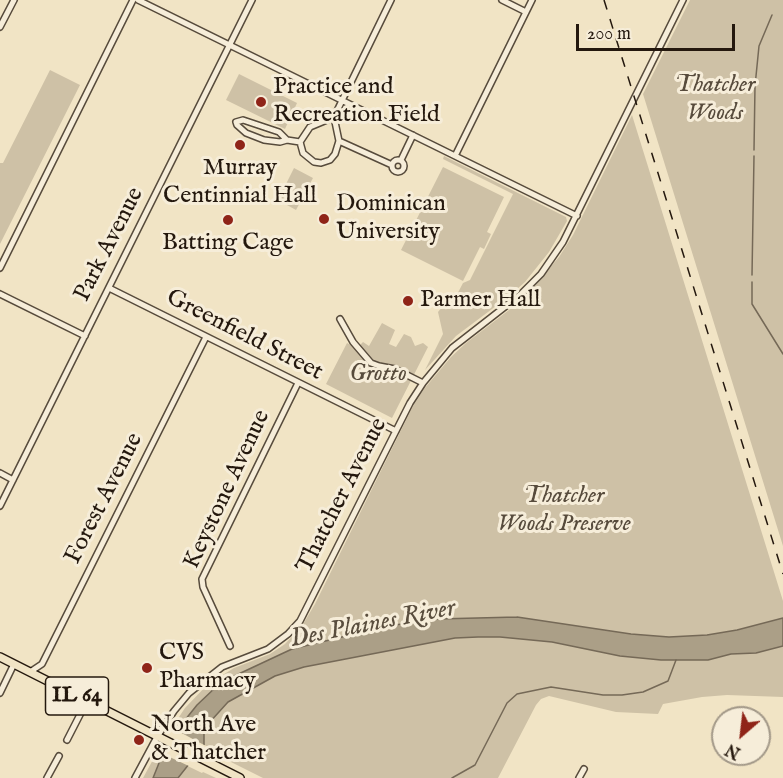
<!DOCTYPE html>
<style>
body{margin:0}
#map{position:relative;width:783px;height:778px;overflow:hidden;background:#f1e4c5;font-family:"IM FELL English",serif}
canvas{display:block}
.north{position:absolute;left:711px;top:706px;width:60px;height:60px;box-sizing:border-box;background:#f6edd9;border:2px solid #a29888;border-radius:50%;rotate:208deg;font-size:16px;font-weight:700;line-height:24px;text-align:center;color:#24180e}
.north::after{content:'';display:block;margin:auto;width:21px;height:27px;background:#8f2418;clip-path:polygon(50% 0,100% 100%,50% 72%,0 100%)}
.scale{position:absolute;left:576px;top:24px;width:159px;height:27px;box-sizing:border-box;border:3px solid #24180e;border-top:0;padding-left:8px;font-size:18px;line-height:21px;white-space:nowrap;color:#24180e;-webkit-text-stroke:4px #f6edd9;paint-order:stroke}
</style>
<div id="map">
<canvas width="783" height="778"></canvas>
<div class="north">N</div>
<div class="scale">200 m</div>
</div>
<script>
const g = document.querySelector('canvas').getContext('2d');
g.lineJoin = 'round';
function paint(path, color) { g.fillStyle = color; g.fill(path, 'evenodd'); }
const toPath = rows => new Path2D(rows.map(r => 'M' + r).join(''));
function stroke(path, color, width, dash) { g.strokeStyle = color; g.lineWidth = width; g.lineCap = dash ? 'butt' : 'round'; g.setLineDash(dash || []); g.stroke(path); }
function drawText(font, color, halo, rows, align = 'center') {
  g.font = font + ' "IM FELL English",serif'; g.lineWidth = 6; g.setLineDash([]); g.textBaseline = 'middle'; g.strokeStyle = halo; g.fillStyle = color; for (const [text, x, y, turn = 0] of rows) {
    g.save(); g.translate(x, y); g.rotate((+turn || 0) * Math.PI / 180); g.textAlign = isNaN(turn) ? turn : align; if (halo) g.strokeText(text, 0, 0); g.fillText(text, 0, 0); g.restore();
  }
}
paint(toPath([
 [690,0,783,0,783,546,643,94],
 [50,70,80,85,0,244,0,163,3,163],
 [239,74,297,103,285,129,226,100],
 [632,115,783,601,783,697,727,695,702,697,663,704,658,714,616,712,549,696,541,699,536,705,498,778,263,778,213,753,214,750,174,730,173,726,185,708,208,684,234,668,270,654,285,644,302,626,315,604,413,406,424,389,451,357,466,343,522,300,559,257,573,235],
 [444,156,566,217,567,221,549,252,525,282,508,297,456,336,425,370,443,334,438,312,443,306,452,304,463,283,470,280,513,194,443,159],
 [443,167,504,197,487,232,491,234,484,249,480,247,463,281,401,250],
 [294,168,313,178,296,210,278,200],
 [382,323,395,330,389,344,396,347,404,334,411,337,415,346,423,343,428,347,392,418,326,384,347,343,357,348,363,342,369,346],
 [161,753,202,773,203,772,216,778,143,778,155,756]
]), '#cec1a6');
const water = toPath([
 [517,617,631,634,669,637,707,635,737,630,783,618,783,646,756,653,731,654,708,660,661,660,620,656,552,642,500,637,478,637,455,638,304,667,275,676,228,702,209,723,204,733,204,745,178,778,153,778,163,753,177,730,197,705,217,686,230,678,292,649,388,626,437,619,517,617]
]);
paint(water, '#ab9f87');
stroke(water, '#756957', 1.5);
paint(toPath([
 [174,729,206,746,191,767,161,753]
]), '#f1e4c5');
stroke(toPath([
 [754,150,755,86,759,46,772,15],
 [752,275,754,156],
 [752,282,752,304,783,354],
 [452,778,475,765,507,703,517,694,551,687,603,695,622,695,643,692,668,681,676,660]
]), '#756957', 1.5);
const minor = toPath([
 [138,0,577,216],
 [502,0,526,12],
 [0,27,14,0],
 [334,117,339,141,335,154,330,160,321,163,314,162,303,153,300,142,310,127,334,117,391,0],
 [287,140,279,132,243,120,236,122,237,125,246,133,264,140,280,142,287,140,300,142],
 [339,141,392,165],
 [455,156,532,0],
 '392 166a6 6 0 1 1 12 0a6 6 0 1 1-12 0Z',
 [401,160,413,135],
 [0,268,133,0],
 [109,288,396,431],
 [0,294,85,336],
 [340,319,353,342,371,363,379,366,395,369,423,383],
 [0,473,13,480],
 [0,506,252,0],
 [230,646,203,587,202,579,298,383],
 [30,672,42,664,206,337],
 [0,693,14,664],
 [67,740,87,701],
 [47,778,59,756],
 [135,778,157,737,174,711,189,693,222,667,268,649,288,634,300,621,410,403,423,383,452,348,520,295,541,274,563,242,683,0],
 [579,778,584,769]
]);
const major = toPath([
 [0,657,240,778]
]);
stroke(minor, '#574b3c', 8);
stroke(major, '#24180e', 10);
stroke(minor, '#f6edd9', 5);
stroke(major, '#f1e4c5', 7);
stroke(toPath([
 [604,0,783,574]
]), '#24180e', 1.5, [10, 10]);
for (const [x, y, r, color] of [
 [261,102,6,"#8f2418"],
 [240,145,6,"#8f2418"],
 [324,219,6,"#8f2418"],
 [228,220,6,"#8f2418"],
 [408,301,6,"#8f2418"],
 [147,668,6,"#8f2418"],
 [139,740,6,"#8f2418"]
]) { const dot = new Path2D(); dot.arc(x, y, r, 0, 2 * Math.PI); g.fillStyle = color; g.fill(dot); stroke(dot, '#f6edd9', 2); }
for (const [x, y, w] of [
 [77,696,63]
]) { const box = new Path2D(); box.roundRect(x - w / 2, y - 19, w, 38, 4.5); g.fillStyle = '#f6edd9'; g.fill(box); stroke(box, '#24180e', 1.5); }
drawText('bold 22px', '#24180e', null, [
 ["IL 64",77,696]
]);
drawText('italic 24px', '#574b3c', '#f6edd9', [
 ["Thatcher",715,86],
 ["Woods",715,114],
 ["Grotto",378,375],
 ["Thatcher",564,497],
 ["Woods Preserve",564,525]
]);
drawText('24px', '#24180e', '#f6edd9', [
 ["Practice and",273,88],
 ["Recreation Field",273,116],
 ["Murray",240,169,"center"],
 ["Centinnial Hall",240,197,"center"],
 ["Dominican",336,205],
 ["University",336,233],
 ["Batting Cage",228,244,"center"],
 ["Parmer Hall",420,301],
 ["CVS",159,654],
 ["Pharmacy",159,682],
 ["North Ave",151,726],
 ["& Thatcher",151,754]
], 'left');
drawText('24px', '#24180e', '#f6edd9', [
 ["Park Avenue",110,245,-63],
 ["Greenfield Street",244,336,27],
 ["Keystone Avenue",228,490,-65],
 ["Thatcher Avenue",343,496,-63],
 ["Forest Avenue",105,499,-63]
]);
drawText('italic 26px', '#5a4e3e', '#f6edd9', [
 ["Des Plaines River",373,625,-11]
]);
</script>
